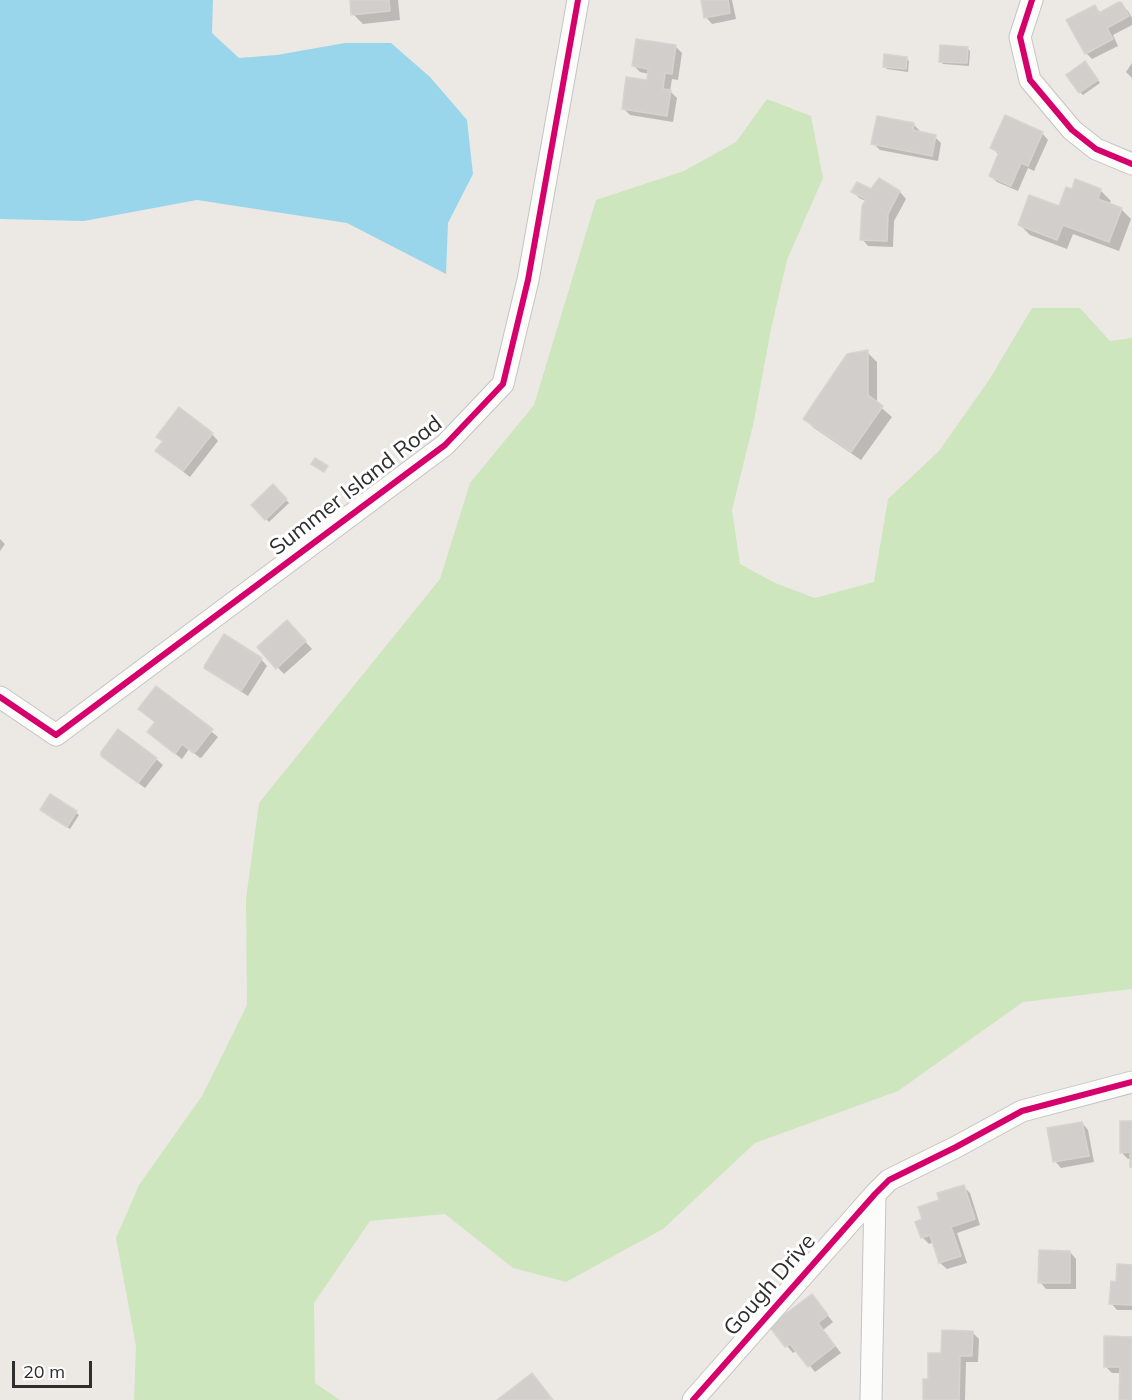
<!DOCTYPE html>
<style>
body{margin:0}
#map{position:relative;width:1132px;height:1400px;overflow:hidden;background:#ece8e4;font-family:Mulish,sans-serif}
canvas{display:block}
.scale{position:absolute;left:12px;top:1361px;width:80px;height:27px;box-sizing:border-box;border:3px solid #2e2e2e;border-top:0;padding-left:8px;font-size:18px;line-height:21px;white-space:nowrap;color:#2e2e2e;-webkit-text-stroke:4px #fff;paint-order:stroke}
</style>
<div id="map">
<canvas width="1132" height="1400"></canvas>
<div class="scale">20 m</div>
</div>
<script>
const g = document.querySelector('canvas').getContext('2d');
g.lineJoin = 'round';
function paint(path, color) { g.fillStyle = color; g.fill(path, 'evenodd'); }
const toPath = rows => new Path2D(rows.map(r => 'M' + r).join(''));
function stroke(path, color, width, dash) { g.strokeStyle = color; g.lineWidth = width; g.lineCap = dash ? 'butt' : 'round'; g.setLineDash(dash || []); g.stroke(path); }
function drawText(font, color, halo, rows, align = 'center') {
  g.font = font + ' Mulish,sans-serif'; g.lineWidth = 6; g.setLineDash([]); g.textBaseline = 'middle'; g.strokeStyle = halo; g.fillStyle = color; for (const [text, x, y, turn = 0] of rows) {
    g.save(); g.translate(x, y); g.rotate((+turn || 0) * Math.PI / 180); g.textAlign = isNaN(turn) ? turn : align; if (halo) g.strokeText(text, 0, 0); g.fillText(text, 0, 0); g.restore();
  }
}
paint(toPath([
 [767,99,811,116,823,178,787,260,771,329,754,421,732,510,740,564,775,583,815,598,874,582,888,499,939,451,989,380,1032,308,1080,308,1110,341,1132,338,1132,989,1023,1002,898,1091,755,1143,663,1229,566,1282,513,1268,445,1214,370,1221,314,1303,315,1383,340,1400,134,1400,136,1346,116,1238,139,1185,202,1096,247,1005,246,899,259,803,440,579,470,483,534,405,596,200,684,171,736,142]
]), '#cee6be');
paint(toPath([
 [0,0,213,0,212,33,239,58,277,55,345,43,391,43,430,77,467,120,473,174,448,223,446,274,347,223,197,200,84,221,0,219]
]), '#99d6ec');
paint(toPath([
 [351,0,398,0,400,20,363,24,353,14],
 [702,0,732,0,736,19,712,24,706,17],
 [1121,4,1128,11,1132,18,1132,25,1113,35,1118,46,1092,59,1086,53,1095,7,1101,13],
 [675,46,682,53,678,80,672,79,670,91,677,98,673,122,630,115,623,108,648,82,649,74,640,72,634,66],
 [967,48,970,51,969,66,943,64,940,61],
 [906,58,909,61,908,72,887,69,884,66],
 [1132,63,1132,78,1126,72],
 [1088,66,1100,83,1083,95,1080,92],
 [913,124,920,131,919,133,935,137,941,143,938,161,880,150,873,143],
 [1042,133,1048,140,1034,171,1028,168,1018,191,997,182,990,175,998,154,992,147],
 [879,180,900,192,906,199,894,221,893,247,868,246,862,239,866,201,859,198,853,191,872,191],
 [1076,181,1101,191,1111,201,1109,204,1121,209,1131,219,1119,251,1073,234,1067,249,1030,235,1020,225,1059,208,1072,191],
 [867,352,877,362,877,404,892,417,861,460,814,428,805,419],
 [212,434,218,441,190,477,164,457,164,442,158,437],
 [273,486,289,503,269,522,253,505],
 [0,539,5,544,0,551],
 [293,628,312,649,284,674,259,648],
 [261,659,267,666,248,696,213,674,206,667],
 [157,688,218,737,202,757,200,758,189,749,182,759,155,738],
 [118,731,156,759,163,765,145,788,109,762],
 [51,796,79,815,70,829,45,812],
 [1132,1122,1132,1167,1132,1158,1128,1159,1121,1152],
 [1082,1123,1088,1130,1094,1162,1061,1168,1055,1161],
 [963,1186,970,1193,980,1225,957,1233,967,1263,947,1269,940,1263,934,1242,929,1244,922,1237,924,1220,941,1201],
 [1070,1252,1076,1259,1076,1289,1046,1289,1040,1282],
 [1132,1266,1132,1310,1117,1310,1111,1303,1117,1284],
 [812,1296,833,1322,823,1330,841,1353,815,1372,797,1350,793,1353,787,1346,771,1326],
 [972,1332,979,1339,978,1362,966,1362,965,1400,924,1400,930,1380,943,1355],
 [1132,1338,1132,1400,1121,1400,1121,1373,1112,1373,1105,1366]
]), '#0003');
const building = toPath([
 [350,0,389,0,390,11,351,15,350,0],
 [701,0,728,0,730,13,704,18,701,0],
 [1119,2,1122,3,1129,16,1107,28,1113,39,1085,54,1066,20,1095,5,1099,13,1119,2],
 [636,39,676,45,672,74,665,73,663,89,671,90,667,116,622,109,626,77,647,80,648,69,632,66,636,39],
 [940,45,968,47,967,63,939,62,940,45],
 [884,54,907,57,906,69,883,67,884,54],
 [1085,61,1098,80,1079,93,1066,75,1085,61],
 [1005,115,1043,132,1028,166,1021,163,1011,186,989,176,999,152,990,148,1005,115],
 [877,116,914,123,913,130,936,135,932,156,871,144,877,116],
 [879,178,900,191,888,214,887,241,860,240,862,206,866,199,851,192,857,182,871,189,879,178],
 [1075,179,1101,189,1098,199,1122,208,1109,242,1063,225,1057,240,1018,225,1029,195,1059,206,1066,187,1072,189,1075,179],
 [868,350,868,395,883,406,851,452,803,419,847,354,868,350],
 [179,407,213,433,183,471,155,451,163,441,156,437,179,407],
 [315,458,328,466,324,472,311,464,315,458],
 [273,484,287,499,265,520,251,505,273,484],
 [287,620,306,641,276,669,257,647,287,620],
 [224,634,262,658,241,691,204,668,205,665,224,634],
 [156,686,213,729,196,751,193,753,182,744,175,754,147,732,155,722,138,709,156,686],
 [118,729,157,758,138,783,101,756,101,752,118,729],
 [50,794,77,811,67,827,40,810,50,794],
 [1120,1121,1132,1121,1132,1167,1130,1167,1130,1152,1120,1153,1120,1121],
 [1082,1122,1089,1156,1053,1162,1047,1128,1082,1122],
 [964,1185,975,1219,951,1227,961,1256,939,1263,930,1235,921,1238,915,1222,922,1219,918,1207,939,1200,937,1193,964,1185],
 [1039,1250,1070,1251,1070,1283,1038,1283,1039,1250],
 [1117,1264,1132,1265,1132,1305,1109,1304,1111,1281,1116,1282,1117,1264],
 [812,1294,828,1315,818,1323,835,1346,808,1367,790,1344,785,1347,769,1326,812,1294],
 [942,1330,973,1331,972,1356,960,1356,959,1400,923,1400,923,1379,928,1379,928,1353,941,1353,942,1330],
 [1104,1336,1132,1337,1132,1400,1119,1400,1120,1367,1104,1367,1104,1336],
 [532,1373,553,1400,497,1400,532,1373]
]);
paint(building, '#d1cecb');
stroke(building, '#d7d4d0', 1.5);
const minor = toPath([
 [1032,0,1020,37,1030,80,1072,130,1096,149,1132,164],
 [0,697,56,735,445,445,503,384,528,280,578,0],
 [693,1400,875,1194,889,1180,956,1147,1022,1111,1132,1082],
 [871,1400,875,1194]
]);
stroke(minor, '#c5c4c5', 23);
stroke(minor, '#fcfcfb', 21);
stroke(toPath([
 [1032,0,1020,37,1030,80,1072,130,1096,149,1132,164],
 [0,697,56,735,445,445,503,384,528,280,578,0],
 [693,1400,875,1194,889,1180,956,1147,1022,1111,1132,1082]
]), '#d6006c', 6);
drawText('22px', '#2e2e2e', '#fff', [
 ["Summer Island Road",356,486,-38],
 ["Gough Drive",770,1285,-49]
]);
</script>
